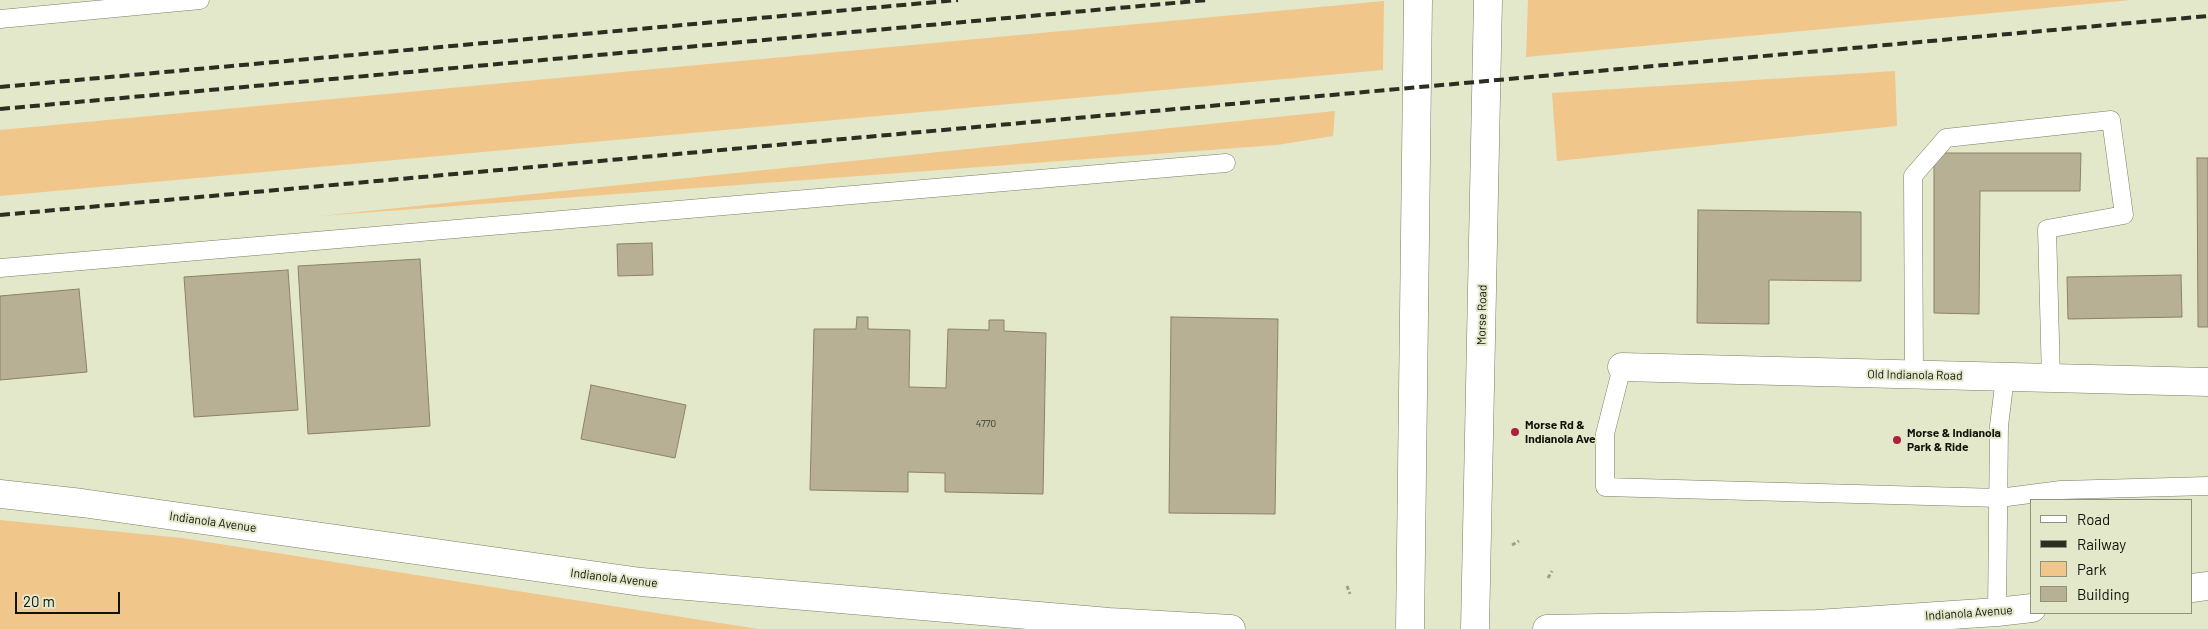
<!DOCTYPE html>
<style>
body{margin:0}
#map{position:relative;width:2208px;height:629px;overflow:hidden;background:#e3e8cb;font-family:Barlow,sans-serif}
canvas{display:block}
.legend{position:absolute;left:2030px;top:499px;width:162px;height:115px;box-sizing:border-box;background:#e3e8cb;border:1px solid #8f927d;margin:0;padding:6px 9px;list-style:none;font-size:15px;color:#111208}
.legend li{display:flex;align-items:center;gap:10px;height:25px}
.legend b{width:25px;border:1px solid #8f927d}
.scale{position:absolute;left:15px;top:592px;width:105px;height:22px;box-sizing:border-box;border:2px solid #111208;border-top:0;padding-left:6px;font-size:15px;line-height:18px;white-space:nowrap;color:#111208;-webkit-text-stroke:4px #e3e8cb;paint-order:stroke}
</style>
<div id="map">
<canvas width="2208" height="629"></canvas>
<ul class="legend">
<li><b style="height:6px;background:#fff"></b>Road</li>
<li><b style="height:6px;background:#2d2e22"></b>Railway</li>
<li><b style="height:14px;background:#f0c68b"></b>Park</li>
<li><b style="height:14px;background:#b7b095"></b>Building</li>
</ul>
<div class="scale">20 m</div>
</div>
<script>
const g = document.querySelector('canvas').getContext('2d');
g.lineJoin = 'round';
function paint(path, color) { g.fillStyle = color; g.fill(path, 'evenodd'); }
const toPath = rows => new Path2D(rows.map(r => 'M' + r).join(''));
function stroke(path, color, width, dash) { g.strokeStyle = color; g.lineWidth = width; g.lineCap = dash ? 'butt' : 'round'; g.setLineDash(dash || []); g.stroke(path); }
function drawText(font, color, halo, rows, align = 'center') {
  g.font = font + ' Barlow,sans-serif'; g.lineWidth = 4; g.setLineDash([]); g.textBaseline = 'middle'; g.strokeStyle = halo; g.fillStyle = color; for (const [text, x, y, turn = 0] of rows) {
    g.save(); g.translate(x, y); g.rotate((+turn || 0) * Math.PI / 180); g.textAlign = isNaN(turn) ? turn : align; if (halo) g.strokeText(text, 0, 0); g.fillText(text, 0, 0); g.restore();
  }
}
paint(toPath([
 [1528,0,2131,0,1526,57],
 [1384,1,1383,70,0,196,0,130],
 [1895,71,1897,126,1557,161,1552,93],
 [1335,111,1333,136,1277,145,320,216],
 [0,520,182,538,758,629,0,629]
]), '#f0c68b');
const building = toPath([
 [1934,153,2081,153,2080,191,1980,191,1979,314,1934,313,1934,153],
 [2197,158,2208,158,2208,327,2198,327,2197,158],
 [1698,210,1861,212,1861,281,1769,280,1769,324,1697,323,1698,210],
 [652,243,653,275,618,276,617,244,652,243],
 [420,259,430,426,308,434,298,266,420,259],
 [288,270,298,410,194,417,184,277,288,270],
 [2181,275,2182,317,2068,319,2067,277,2181,275],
 [79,289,87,372,0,380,0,296,79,289],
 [857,317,868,317,868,329,910,330,909,387,946,388,948,329,989,330,989,320,1004,320,1004,331,1046,333,1043,494,945,492,945,473,908,472,908,492,810,490,814,329,856,329,857,317],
 [1171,317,1278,319,1275,514,1169,513,1171,317],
 [591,385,686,405,675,458,581,439,591,385]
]);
paint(building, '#b7b095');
stroke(building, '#898268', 1);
const lane = toPath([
 [0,19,200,0],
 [0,268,1226,163],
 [1622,367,1605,434,1605,487,1999,498,2061,490,2208,486],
 [1914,375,1913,176,1946,138,2111,120,2124,215,2047,229,2051,378],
 [1997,612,1999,426,2005,377]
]);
const street = toPath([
 [1622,367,2208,382]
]);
const secondary = toPath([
 [0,494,82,503,641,582,1109,622,1231,629]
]);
const primary = toPath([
 [2192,588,2208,586],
 [1410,629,1418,0],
 [1475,629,1488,0],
 [1547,629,1817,624,1997,612,2032,608]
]);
stroke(lane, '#7a7e64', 19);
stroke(street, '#7a7e64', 29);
stroke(secondary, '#7a7e64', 29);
stroke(primary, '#7a7e64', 29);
stroke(toPath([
 [1512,545,1519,541],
 [1548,578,1552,571],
 [1347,586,1350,594]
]), '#9ca089', 3, [4, 2.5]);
stroke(lane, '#fff', 18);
stroke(street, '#fff', 28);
stroke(secondary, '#fff', 28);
stroke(primary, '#fff', 28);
stroke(toPath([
 [0,87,958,0],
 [0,109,1207,0],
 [0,215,2208,16]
]), '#2d2e22', 4, [10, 5]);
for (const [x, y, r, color] of [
 [1515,432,5,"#b21f3c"],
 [1897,440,5,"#b21f3c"]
]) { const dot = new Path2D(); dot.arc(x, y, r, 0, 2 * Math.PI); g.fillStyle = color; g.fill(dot); stroke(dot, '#e3e8cb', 2); }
drawText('10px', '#3a3a2b', null, [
 ["4770",986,424]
]);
drawText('12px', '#111208', '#e3e8cb', [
 ["Morse Road",1482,315,-89],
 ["Old Indianola Road",1915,375,1],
 ["Indianola Avenue",213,522,8],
 ["Indianola Avenue",614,578,7],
 ["Indianola Avenue",1969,613,-4]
]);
drawText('bold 12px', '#111208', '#e3e8cb', [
 ["Morse Rd &",1525,425],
 ["Indianola Ave",1525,439],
 ["Morse & Indianola",1907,433],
 ["Park & Ride",1907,447]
], 'left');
</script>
